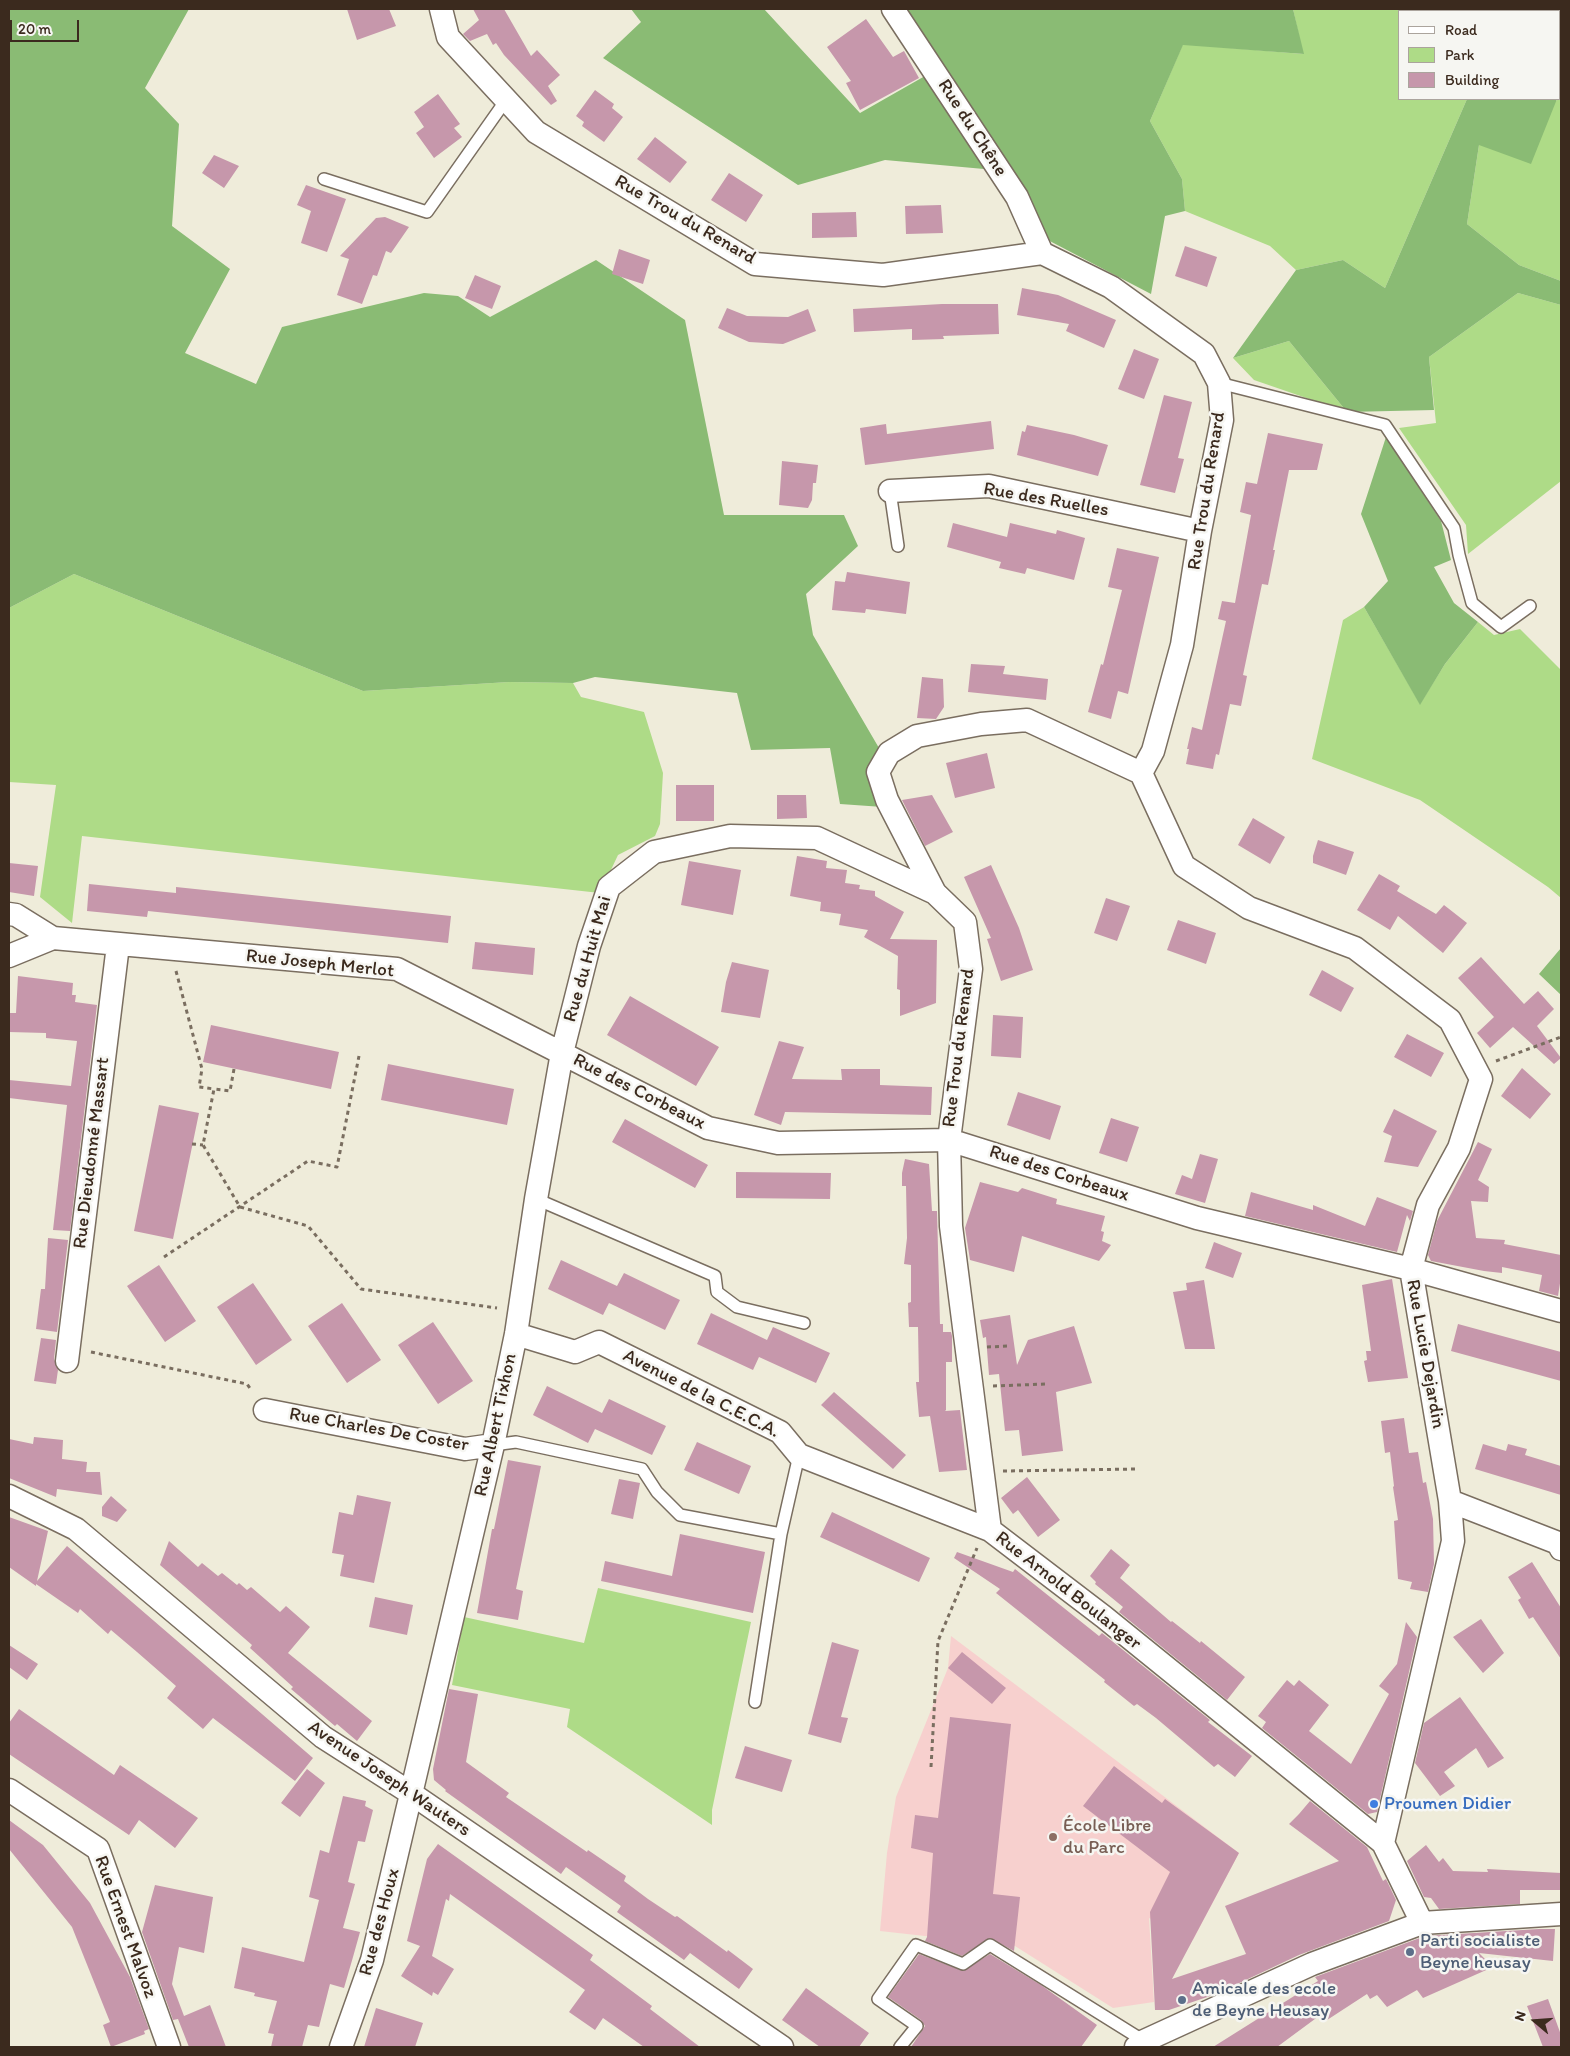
<!DOCTYPE html>
<meta charset="utf-8">
<style>
body{margin:0}
#map{position:relative;width:1570px;height:2056px;overflow:hidden;background:#efecda;font-family:Itim,sans-serif}
canvas{display:block}
.frame{position:absolute;inset:0;border:10px solid #3b2a1e;pointer-events:none}
.legend{position:absolute;left:1398px;top:10px;width:162px;height:90px;box-sizing:border-box;background:#f6f6f2;border:1px solid #aba49d;margin:0;padding:6px 9px;list-style:none;font-size:15px;color:#3b2a1e}
.legend li{display:flex;align-items:center;gap:10px;height:25px}
.legend b{width:25px;border:1px solid #aba49d}
.north{position:absolute;left:1510px;top:1996px;width:50px;height:50px;-webkit-text-stroke:4px #f6f6f2;paint-order:stroke;rotate:288deg;font-size:14px;font-weight:700;line-height:20px;text-align:center;color:#3b2a1e}
.north::after{content:'';display:block;margin:auto;width:18px;height:22px;background:#3b2a1e;clip-path:polygon(50% 0,100% 100%,50% 72%,0 100%)}
.scale{position:absolute;left:10px;top:20px;width:69px;height:22px;box-sizing:border-box;border:2px solid #3b2a1e;border-top:0;padding-left:6px;font-size:15px;line-height:18px;white-space:nowrap;color:#3b2a1e;-webkit-text-stroke:4px #f6f6f2;paint-order:stroke}
</style>
<div id="map">
<canvas width="1570" height="2056"></canvas>
<div class="frame"></div>
<ul class="legend">
<li><b style="height:6px;background:#fff"></b>Road</li>
<li><b style="height:14px;background:#aedb87"></b>Park</li>
<li><b style="height:14px;background:#c697ab"></b>Building</li>
</ul>
<div class="north">N</div>
<div class="scale">20 m</div>
</div>
<script>
const g = document.querySelector('canvas').getContext('2d');
g.lineJoin = 'round';
function paint(path, color) { g.fillStyle = color; g.fill(path, 'evenodd'); }
const toPath = rows => new Path2D(rows.map(r => 'M' + r).join(''));
function stroke(path, color, width, dash) { g.strokeStyle = color; g.lineWidth = width; g.lineCap = dash ? 'butt' : 'round'; g.setLineDash(dash || []); g.stroke(path); }
function drawText(font, color, halo, rows, align = 'center') {
  g.font = font + ' Itim,sans-serif'; g.lineWidth = 5; g.setLineDash([]); g.textBaseline = 'middle'; g.strokeStyle = halo; g.fillStyle = color; for (const [text, x, y, turn = 0] of rows) {
    g.save(); g.translate(x, y); g.rotate((+turn || 0) * Math.PI / 180); g.textAlign = isNaN(turn) ? turn : align; if (halo) g.strokeText(text, 0, 0); g.fillText(text, 0, 0); g.restore();
  }
}
paint(toPath([
 [951,1636,1239,1853,1193,1940,1149,1918,1154,2002,1113,2008,1015,1946,880,1931,887,1853,896,1797,948,1668]
]), '#f7d0ce');
paint(toPath([
 [1293,9,1489,9,1489,11,1399,11,1399,99,1467,99,1385,288,1343,260,1296,270,1270,246,1185,211,1182,179,1150,121,1183,44,1303,54],
 [1514,9,1561,9,1561,281,1519,265,1467,224,1479,145,1559,99,1561,88,1559,87,1559,11,1514,11],
 [1518,293,1561,305,1561,481,1468,554,1466,525,1399,428,1436,423,1429,357],
 [1289,341,1347,412,1254,380,1233,358],
 [74,574,363,691,509,682,573,683,581,697,644,712,663,773,660,824,655,836,618,855,600,893,82,836,72,923,40,897,56,785,9,782,9,608],
 [1364,607,1420,704,1445,664,1478,622,1494,635,1520,629,1561,670,1561,898,1548,887,1420,800,1312,759,1343,620],
 [598,1588,751,1622,712,1810,712,1825,567,1727,570,1709,452,1685,464,1617,584,1643]
]), '#aedb87');
paint(toPath([
 [9,9,189,9,145,88,179,124,172,226,230,269,185,353,256,384,282,327,424,293,458,296,490,317,596,260,685,320,724,515,844,515,858,546,806,594,813,635,879,748,883,807,840,804,830,748,751,750,737,693,595,677,573,683,509,682,363,691,74,574,9,608],
 [631,9,764,9,860,113,939,68,904,9,1293,9,1304,54,1183,45,1150,121,1182,179,1185,211,1165,216,1151,294,1044,238,955,94,984,169,885,160,798,185,603,58,641,22],
 [1467,99,1557,99,1531,164,1479,145,1467,224,1519,265,1561,281,1561,305,1518,293,1429,357,1434,410,1347,412,1289,341,1233,358,1296,270,1343,260,1385,288],
 [1386,437,1441,521,1451,560,1434,567,1454,603,1478,622,1445,664,1420,705,1364,607,1388,581,1361,514],
 [1561,948,1561,995,1539,974]
]), '#8abb74');
paint(toPath([
 [347,9,389,9,396,26,357,40],
 [473,9,504,9,531,56,537,50,560,75,548,86,557,101,551,105,504,55,496,43,493,45,487,34,470,41,463,34,479,20],
 [866,19,893,57,904,51,919,78,860,110,846,83,851,81,827,47],
 [595,90,614,104,612,108,623,117,604,142,582,126,584,122,576,116],
 [438,94,460,124,454,128,462,137,434,158,416,133,424,127,414,112],
 [655,137,687,162,670,183,637,159],
 [214,155,239,166,224,188,202,173],
 [729,173,763,195,746,222,711,200],
 [306,185,346,199,327,252,301,243,311,211,297,205],
 [941,205,943,233,906,234,905,206],
 [856,212,857,237,812,238,812,213],
 [385,217,409,227,391,253,386,251,377,276,373,275,362,304,337,295,349,259,340,256,376,218],
 [1185,246,1217,257,1207,287,1175,276],
 [619,249,650,260,643,284,612,274],
 [475,275,501,286,492,309,465,298],
 [1022,288,1058,295,1116,320,1104,348,1066,331,1069,324,1017,315],
 [942,304,998,304,999,334,943,336,944,339,912,340,912,329,854,332,853,309],
 [727,308,747,316,788,317,808,309,816,331,783,344,749,342,718,328],
 [1134,349,1159,359,1144,399,1118,389],
 [1164,395,1192,402,1178,458,1184,459,1175,493,1140,485],
 [991,421,994,449,865,465,860,428,886,424,887,434],
 [1027,425,1074,435,1108,445,1098,476,1017,455,1022,431,1025,432],
 [1268,433,1323,444,1317,470,1289,470,1273,550,1275,550,1268,585,1262,584,1243,675,1247,676,1241,706,1230,704,1219,755,1216,754,1213,769,1186,764,1189,749,1187,749,1192,727,1202,730,1226,621,1218,619,1222,601,1235,603,1251,515,1240,512,1246,482,1257,484],
 [782,461,818,465,816,483,813,483,812,500,808,508,779,505],
 [953,523,1007,537,1010,523,1056,534,1057,530,1085,538,1074,580,1027,568,1025,574,999,568,1001,562,947,547],
 [1117,548,1159,557,1128,694,1118,691,1111,719,1088,712,1101,664,1103,665,1122,590,1108,587],
 [847,572,910,582,906,614,866,609,865,613,832,610,835,581,845,582],
 [971,664,1005,666,1003,674,1048,679,1046,700,968,692],
 [922,677,943,679,944,707,936,719,917,718],
 [987,753,995,788,955,798,946,763],
 [676,785,714,785,714,821,676,821],
 [777,795,806,795,807,818,777,819],
 [932,795,953,832,925,846,902,800],
 [1253,818,1285,837,1270,864,1238,845],
 [1318,840,1354,852,1346,875,1313,863,1313,856],
 [797,856,827,861,826,868,847,870,845,883,860,885,859,889,875,891,875,896,904,912,890,939,937,940,936,1003,900,1016,900,990,897,989,898,956,864,937,868,930,839,925,841,914,820,911,821,902,790,896],
 [689,861,741,870,733,915,681,905],
 [9,863,38,866,34,896,9,892],
 [991,865,1019,928,1033,970,1001,981,987,939,991,938,964,877],
 [1379,874,1400,886,1397,891,1436,914,1444,905,1467,923,1443,953,1398,916,1390,930,1357,910],
 [89,884,176,893,176,887,451,916,448,943,148,911,147,917,87,911],
 [1106,898,1130,906,1117,941,1094,933],
 [1178,920,1216,933,1206,964,1167,950],
 [475,942,535,948,533,975,472,969],
 [1481,957,1524,1004,1538,991,1554,1009,1537,1026,1561,1058,1554,1064,1513,1027,1490,1048,1477,1033,1494,1017,1458,978],
 [732,962,769,970,760,1018,721,1012,726,982],
 [1322,970,1354,988,1341,1012,1309,995],
 [18,976,73,983,72,995,76,995,75,1002,97,1005,70,1231,53,1230,67,1105,9,1098,9,1080,71,1086,77,1041,46,1038,46,1033,9,1032,9,1013,16,1013],
 [630,996,719,1047,696,1086,607,1035],
 [993,1015,1023,1017,1021,1058,991,1056],
 [211,1025,339,1052,331,1089,203,1062],
 [1407,1034,1444,1053,1431,1077,1394,1057],
 [779,1041,804,1047,792,1079,842,1080,841,1069,880,1069,880,1085,932,1087,931,1115,785,1112,781,1125,754,1115],
 [388,1064,514,1089,507,1125,381,1100],
 [1522,1068,1551,1094,1530,1119,1501,1096],
 [1018,1092,1061,1106,1050,1140,1007,1125],
 [159,1105,199,1113,173,1239,134,1231],
 [1394,1109,1437,1131,1418,1167,1384,1162,1392,1136,1383,1132],
 [1111,1118,1139,1127,1127,1162,1099,1153],
 [625,1119,708,1165,695,1188,612,1142],
 [1478,1142,1492,1149,1478,1180,1489,1187,1488,1202,1471,1201,1476,1238,1505,1240,1504,1244,1561,1255,1561,1277,1558,1296,1539,1291,1542,1275,1502,1267,1502,1273,1484,1271,1431,1261,1428,1255,1437,1221],
 [1200,1154,1218,1159,1205,1203,1175,1194,1182,1175,1192,1179],
 [905,1159,929,1164,932,1211,937,1211,940,1324,943,1324,943,1332,951,1332,952,1336,952,1362,946,1362,946,1410,945,1411,960,1410,967,1470,939,1472,930,1416,919,1417,916,1382,919,1382,918,1327,909,1327,908,1303,911,1302,911,1265,904,1264,907,1238,906,1186,902,1186,902,1173],
 [736,1172,831,1173,830,1199,736,1198],
 [980,1182,1018,1192,1022,1188,1057,1199,1056,1204,1105,1216,1101,1231,1104,1232,1102,1241,1111,1245,1099,1261,1022,1236,1014,1272,970,1260,965,1228],
 [1251,1192,1313,1210,1313,1205,1365,1226,1377,1197,1413,1211,1410,1221,1407,1215,1397,1252,1245,1216],
 [48,1238,68,1240,57,1332,36,1329,41,1289,45,1289],
 [1214,1242,1242,1253,1233,1278,1205,1268],
 [561,1260,617,1286,624,1273,680,1300,665,1330,609,1303,603,1315,548,1289],
 [159,1265,196,1321,165,1342,127,1286],
 [1392,1279,1408,1378,1368,1382,1364,1361,1367,1360,1366,1351,1371,1351,1362,1285],
 [1204,1280,1215,1349,1185,1349,1173,1292,1187,1290,1186,1283],
 [253,1283,292,1340,256,1365,217,1307],
 [342,1303,381,1360,347,1383,308,1326],
 [711,1313,767,1340,773,1327,830,1353,816,1383,759,1357,753,1370,697,1344],
 [1010,1315,1017,1365,1028,1340,1074,1326,1092,1383,1056,1392,1063,1451,1022,1456,1019,1430,1005,1431,999,1374,989,1375,986,1337,983,1338,980,1320],
 [433,1322,473,1381,438,1404,398,1345],
 [1458,1324,1561,1352,1561,1381,1451,1351],
 [41,1338,56,1340,54,1359,58,1370,56,1384,34,1381],
 [547,1386,602,1413,609,1399,666,1426,652,1455,595,1429,588,1443,533,1415],
 [834,1392,906,1455,893,1469,821,1405],
 [1404,1418,1409,1453,1418,1452,1423,1483,1426,1482,1433,1519,1434,1564,1428,1592,1410,1589,1412,1582,1398,1579,1394,1521,1398,1520,1393,1487,1394,1486,1390,1452,1385,1453,1381,1421],
 [34,1437,63,1440,62,1459,87,1462,86,1472,100,1472,102,1495,57,1489,56,1497,9,1478,9,1439,33,1444],
 [697,1442,751,1466,739,1494,684,1470],
 [1483,1444,1506,1451,1508,1444,1527,1449,1525,1455,1561,1466,1561,1495,1475,1469],
 [508,1460,541,1466,516,1589,523,1591,518,1620,477,1613,492,1529,494,1529],
 [1027,1477,1060,1520,1038,1537,1018,1510,1013,1514,1001,1498],
 [619,1479,640,1483,633,1519,611,1514],
 [357,1495,391,1502,374,1583,340,1576,344,1555,332,1553,339,1512,353,1515],
 [111,1496,127,1510,117,1522,102,1516,102,1507],
 [832,1512,930,1558,919,1582,820,1537],
 [9,1517,48,1531,37,1581,67,1546,313,1758,295,1781,213,1718,203,1729,167,1698,176,1686,137,1652,111,1630,108,1634,80,1609,78,1613,36,1584,36,1586,9,1567],
 [680,1534,765,1552,753,1613,601,1581,605,1561,672,1576],
 [169,1541,198,1567,202,1563,218,1576,222,1573,237,1585,239,1583,247,1590,251,1587,280,1612,286,1606,310,1627,288,1653,372,1721,357,1741,337,1724,335,1726,291,1689,293,1687,250,1648,252,1645,160,1565],
 [1111,1549,1130,1565,1120,1578,1171,1622,1172,1621,1200,1643,1201,1641,1245,1677,1227,1700,1119,1612,1123,1607,1095,1584,1096,1582,1090,1576],
 [957,1552,1013,1572,1015,1569,1099,1636,1102,1633,1210,1720,1208,1722,1252,1756,1235,1777,1218,1764,1214,1767,1156,1718,1137,1704,1134,1706,1104,1682,1105,1680,996,1593,1000,1589,954,1558],
 [1532,1562,1561,1608,1561,1659,1533,1617,1529,1619,1518,1600,1521,1598,1508,1577],
 [375,1597,413,1605,407,1635,369,1627],
 [1481,1619,1504,1653,1483,1673,1453,1637],
 [1406,1622,1417,1637,1377,1812,1368,1814,1262,1728,1266,1722,1258,1716,1287,1680,1294,1686,1299,1680,1329,1705,1309,1731,1351,1764,1389,1694,1379,1686,1397,1664],
 [832,1642,859,1650,841,1717,848,1718,841,1743,808,1734],
 [9,1645,38,1664,27,1680,9,1667],
 [962,1652,1006,1688,992,1704,948,1668],
 [449,1689,478,1694,466,1762,509,1793,506,1797,587,1852,588,1850,626,1876,624,1881,648,1899,675,1917,677,1916,727,1952,728,1950,753,1969,739,1989,690,1953,684,1960,617,1912,621,1906,566,1867,561,1874,445,1791,446,1790,434,1780,433,1769],
 [1460,1697,1504,1758,1488,1768,1476,1748,1444,1772,1455,1786,1440,1796,1415,1763,1424,1723],
 [19,1709,114,1775,120,1765,198,1818,175,1848,139,1820,129,1835,9,1754,9,1723],
 [950,1717,1011,1724,993,1894,1020,1897,1014,1951,990,1938,962,1956,925,1941,927,1937,933,1853,911,1848,915,1815,938,1818],
 [745,1746,792,1760,782,1792,735,1778],
 [1114,1766,1162,1803,1165,1799,1239,1853,1172,1979,1246,1954,1225,1906,1339,1861,1289,1824,1299,1814,1310,1801,1367,1847,1383,1881,1386,1879,1396,1900,1389,1921,1299,1955,1216,1994,1169,2010,1155,2010,1150,1912,1170,1872,1083,1806],
 [307,1769,325,1783,300,1817,281,1803],
 [343,1796,366,1801,365,1806,373,1810,365,1842,358,1841,348,1882,355,1884,343,1928,360,1932,353,1957,344,1988,330,1984,319,2027,308,2025,302,2047,271,2047,274,2034,268,2033,277,2001,254,1996,255,1993,234,1988,242,1947,304,1962,319,1900,309,1897,320,1850,329,1853],
 [9,1820,43,1845,90,1903,130,1977,149,2029,144,2031,145,2034,111,2047,103,2025,110,2022,72,1927,9,1849],
 [438,1844,593,1955,590,1960,652,2006,650,2009,700,2047,644,2047,603,2018,595,2030,569,2012,585,1990,450,1894,449,1901,446,1899,432,1956,454,1969,438,1995,433,1992,432,1996,401,1976,420,1946,407,1941,427,1859],
 [1426,1845,1439,1862,1443,1858,1453,1871,1488,1872,1487,1869,1561,1873,1561,1890,1520,1890,1520,1904,1439,1909,1431,1898,1424,1897,1407,1861],
 [155,1885,213,1897,204,1953,179,1947,172,1984,184,2016,210,2005,226,2047,189,2047,178,2019,173,2020,142,1932],
 [1539,1929,1555,1929,1553,1961,1479,1953,1493,1967,1423,1998,1417,1990,1387,2007,1377,1995,1370,1999,1367,1994,1324,2022,1319,2016,1277,2047,1213,2047,1318,1981,1315,1977,1425,1936],
 [919,1954,963,1971,990,1954,1041,1985,1097,2025,1081,2047,911,2047,925,2026,921,2020,888,1997],
 [806,1988,869,2033,859,2047,820,2047,782,2020],
 [1548,1999,1561,2035,1561,2047,1543,2047,1527,2006],
 [376,2008,423,2023,415,2047,364,2047]
]), '#c697ab');
const service = toPath([
 [324,179,427,212,506,100],
 [1219,383,1385,425,1454,528,1459,555,1472,603,1501,627,1530,606],
 [890,491,898,546],
 [536,1199,715,1276,717,1292,737,1307,804,1323],
 [493,1445,516,1442,642,1469,657,1492,680,1515,781,1534],
 [755,1702,781,1534,799,1455],
 [900,2047,917,2026,878,1999,916,1945,963,1964,990,1945,1144,2041]
]);
const minor = toPath([
 [441,9,448,37,536,132,755,264,883,275,1042,253,1111,287,1204,354,1219,383,1222,420,1200,531,1182,645,1153,751,1141,773,1027,720,981,724,917,736,889,753,878,772,887,800,935,893,965,922,971,969,949,1140,951,1226,990,1530,1104,1617,1383,1843,1422,1923],
 [893,9,1017,197,1042,253],
 [890,491,989,486,1200,531],
 [1141,773,1184,866,1249,908,1355,948,1450,1020,1481,1079,1459,1148,1428,1205,1411,1269,1450,1501,1453,1541,1383,1843],
 [9,914,16,915,53,938],
 [9,956,53,938,397,969,708,1128,778,1143,949,1140,1197,1218,1411,1269,1561,1311],
 [516,1334,575,1352,599,1342,780,1432,799,1455,990,1530],
 [67,1361,118,945],
 [265,1410,465,1449,493,1445],
 [9,1496,76,1529,323,1737,412,1794,782,2047],
 [1450,1501,1558,1543,1561,1549],
 [9,1790,98,1849,169,2047],
 [341,2047,372,1960,493,1445,516,1334,536,1199,562,1053,589,946,609,887,654,852,730,836,817,838,935,893],
 [1136,2047,1144,2041,1312,1964,1422,1923,1561,1914]
]);
stroke(service, '#7a6e60', 14);
stroke(minor, '#7a6e60', 25);
stroke(toPath([
 [176,971,202,1069,199,1087,214,1089],
 [1496,1061,1561,1037],
 [234,1069,230,1091,214,1089,203,1145,240,1207,308,1226,361,1289,497,1308],
 [192,1144,203,1145],
 [164,1257,308,1161,337,1167,359,1056],
 [987,1347,1009,1346],
 [91,1352,247,1384,252,1391],
 [993,1386,1047,1384],
 [1003,1471,1137,1469],
 [931,1767,938,1641,977,1548]
]), '#7a6e60', 3, [4, 4]);
stroke(service, '#fff', 11);
stroke(minor, '#fff', 22);
for (const [x, y, r, color] of [
 [1374,1804,5,"#3f7fe0"],
 [1053,1837,5,"#8d6e63"],
 [1410,1952,5,"#5c6f8a"],
 [1182,2000,5,"#5c6f8a"]
]) { const dot = new Path2D(); dot.arc(x, y, r, 0, 2 * Math.PI); g.fillStyle = color; g.fill(dot); stroke(dot, '#f6f6f2', 2); }
drawText('19px', '#3b2a1e', '#f6f6f2', [
 ["Rue du Chêne",972,128,57],
 ["Rue Trou du Renard",685,220,30],
 ["Rue Trou du Renard",1207,491,-81],
 ["Rue des Ruelles",1046,500,10],
 ["Rue du Huit Mai",588,959,-74],
 ["Rue Joseph Merlot",320,964,6],
 ["Rue Trou du Renard",959,1048,-83],
 ["Rue des Corbeaux",639,1092,27],
 ["Rue Dieudonné Massart",92,1153,-83],
 ["Rue des Corbeaux",1059,1174,18],
 ["Rue Lucie Dejardin",1425,1354,80],
 ["Avenue de la C.E.C.A.",701,1394,27],
 ["Rue Albert Tixhon",496,1425,-78],
 ["Rue Charles De Coster",379,1430,10],
 ["Rue Arnold Boulanger",1068,1591,38],
 ["Avenue Joseph Wauters",389,1779,34],
 ["Rue des Houx",380,1922,-75],
 ["Rue Ernest Malvoz",125,1927,70]
]);
drawText('19px', '#366cbe', '#f6f6f2', [
 ["Proumen Didier",1384,1804]
], 'left');
drawText('19px', '#785e54', '#f6f6f2', [
 ["École Libre",1063,1826],
 ["du Parc",1063,1848]
], 'left');
drawText('19px', '#4e5e75', '#f6f6f2', [
 ["Parti socialiste",1420,1941],
 ["Beyne heusay",1420,1963],
 ["Amicale des ecole",1192,1989],
 ["de Beyne Heusay",1192,2011]
], 'left');
</script>
